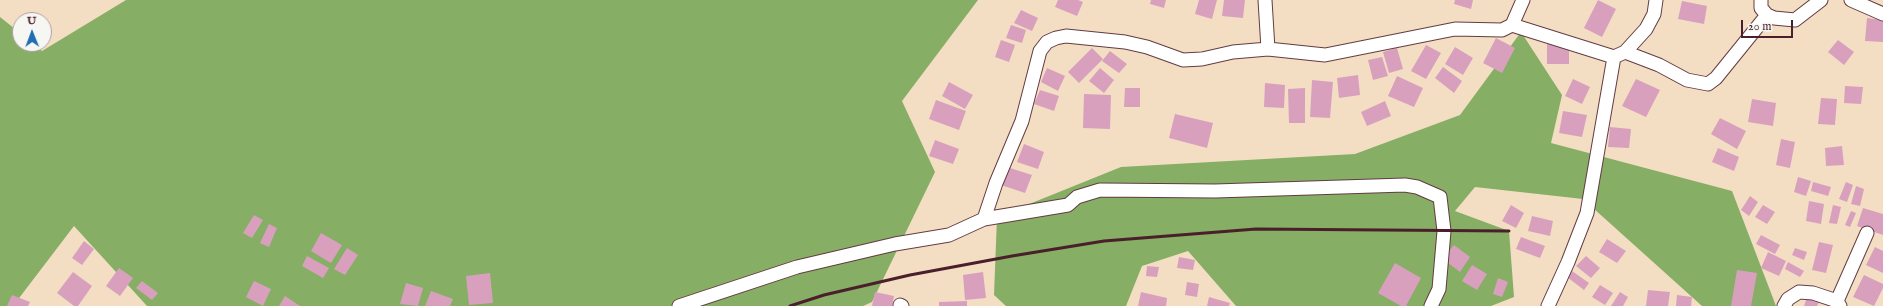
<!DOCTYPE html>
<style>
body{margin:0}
#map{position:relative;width:1883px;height:306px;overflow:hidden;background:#f3dec3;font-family:"IM FELL English",serif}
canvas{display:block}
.north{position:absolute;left:12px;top:12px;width:40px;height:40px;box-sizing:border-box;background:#f6f6f2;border:1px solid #b1a0a2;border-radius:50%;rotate:359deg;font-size:11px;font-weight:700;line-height:16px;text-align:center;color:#4a1f2b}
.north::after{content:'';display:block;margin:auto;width:14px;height:18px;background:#1f6fb2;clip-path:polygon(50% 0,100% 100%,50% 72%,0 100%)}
.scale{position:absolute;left:1741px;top:20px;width:52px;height:18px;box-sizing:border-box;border:2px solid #4a1f2b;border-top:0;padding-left:5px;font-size:12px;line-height:14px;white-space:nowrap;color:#4a1f2b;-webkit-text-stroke:3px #f6f6f2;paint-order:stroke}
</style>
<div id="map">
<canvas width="1883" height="306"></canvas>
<div class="north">U</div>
<div class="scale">20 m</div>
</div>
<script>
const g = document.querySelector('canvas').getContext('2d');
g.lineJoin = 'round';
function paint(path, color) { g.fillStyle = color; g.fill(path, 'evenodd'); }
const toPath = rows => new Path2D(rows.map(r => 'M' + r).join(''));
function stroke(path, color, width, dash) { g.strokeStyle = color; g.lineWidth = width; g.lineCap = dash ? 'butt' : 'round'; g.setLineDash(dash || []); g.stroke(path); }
paint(toPath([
 [126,0,978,0,902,101,935,172,872,302,863,306,147,306,74,226,13,306,0,306,0,17,20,33,20,44,33,44,42,51],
 [1521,32,1562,95,1551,143,1732,191,1776,306,1702,306,1583,199,1475,187,1455,211,1509,231,1514,297,1491,306,1236,306,1188,251,1142,266,1126,306,1006,306,994,295,997,217,1121,167,1355,154,1460,115]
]), '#86ae65');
paint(toPath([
 [1058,0,1078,0,1083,2,1077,16,1055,7],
 [1151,0,1166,0,1164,8,1150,4],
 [1199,0,1217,0,1212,19,1195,14],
 [1224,0,1245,0,1243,18,1222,16],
 [1455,0,1473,0,1471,9,1454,4],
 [1598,0,1616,9,1602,37,1584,28],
 [1682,1,1707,6,1704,24,1678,19],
 [1021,10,1038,18,1032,31,1014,23],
 [1867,18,1883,20,1883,42,1865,41],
 [1011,25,1026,30,1022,43,1006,38],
 [1496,38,1515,48,1502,73,1483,63],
 [1001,40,1015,45,1009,62,995,57],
 [1838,40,1854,52,1844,65,1828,52],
 [1547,42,1569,42,1569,64,1547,64],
 [1426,45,1441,53,1426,79,1411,71],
 [1455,47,1473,58,1463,75,1445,64],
 [1092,48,1103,59,1079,83,1068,72],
 [1397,48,1403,69,1389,73,1383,52],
 [1110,51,1127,64,1119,73,1102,61],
 [1382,57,1388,76,1373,80,1368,60],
 [1443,67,1462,81,1454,93,1435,78],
 [1047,68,1065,76,1058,91,1041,82],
 [1100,68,1114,80,1104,93,1089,81],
 [1358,75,1360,95,1339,98,1337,78],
 [1397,76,1423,88,1414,107,1388,96],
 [1573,79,1590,87,1582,104,1565,96],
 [1636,79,1660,90,1646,117,1622,106],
 [1312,80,1333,82,1330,118,1310,117],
 [949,82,973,95,965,109,942,96],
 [1265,83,1285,85,1284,108,1264,107],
 [1845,86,1863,87,1861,104,1844,103],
 [1125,88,1140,88,1140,107,1124,107],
 [1305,88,1305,123,1289,123,1288,89],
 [1040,90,1059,96,1054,111,1034,104],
 [1084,94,1111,95,1110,129,1083,128],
 [1821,98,1837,99,1835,125,1818,124],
 [1752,99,1776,103,1773,126,1748,122],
 [936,100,966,111,959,130,929,119],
 [1385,101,1391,116,1367,126,1361,112],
 [1563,111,1587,115,1582,137,1559,133],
 [1175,114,1213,123,1207,148,1169,138],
 [1720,118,1746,131,1737,149,1711,134],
 [1610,127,1631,129,1629,148,1608,147],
 [1781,139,1795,142,1790,168,1776,165],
 [935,140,959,149,953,164,929,156],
 [1024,144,1044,152,1038,169,1017,162],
 [1842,146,1844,165,1826,166,1825,148],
 [1718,148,1739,157,1734,171,1712,162],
 [1007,167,1032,175,1025,193,1001,185],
 [1798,177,1811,181,1806,196,1794,192],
 [1813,182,1831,187,1828,196,1811,191],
 [1846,182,1853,185,1847,202,1839,199],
 [1856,186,1864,189,1860,206,1851,204],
 [1750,196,1758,202,1749,216,1741,210],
 [1809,201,1824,204,1821,224,1806,221],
 [1511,205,1524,213,1516,228,1502,221],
 [1763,205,1775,212,1767,224,1755,217],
 [1833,205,1841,207,1837,224,1829,223],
 [1863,208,1883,214,1883,235,1857,226],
 [1851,211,1856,213,1850,227,1845,225],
 [254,215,263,220,252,238,243,233],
 [1532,216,1553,221,1550,236,1528,231],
 [269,224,277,228,269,247,260,243],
 [321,233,342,245,331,263,311,251],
 [1761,235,1780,245,1775,254,1756,244],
 [1521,237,1545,246,1540,258,1516,249],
 [1607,239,1626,251,1617,263,1599,252],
 [84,241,94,249,82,265,72,258],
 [1819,242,1833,245,1826,273,1812,270],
 [1454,245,1470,257,1460,272,1443,259],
 [1875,247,1883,251,1883,273,1866,265],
 [347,248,358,255,345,275,334,269],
 [1795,248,1807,252,1804,260,1792,255],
 [1768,252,1786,261,1779,276,1761,268],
 [307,256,329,268,323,278,302,266],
 [1586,256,1600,268,1591,278,1576,266],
 [1179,257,1195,260,1193,270,1177,268],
 [1788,262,1804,271,1800,277,1785,269],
 [1395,263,1421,278,1406,306,1401,306,1378,293],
 [1472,265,1487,274,1477,290,1462,281],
 [1147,266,1159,267,1157,277,1146,276],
 [119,268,133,278,120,296,106,286],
 [1737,270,1757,273,1751,306,1731,306],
 [1572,271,1589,283,1584,290,1567,277],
 [73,272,92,286,78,306,74,306,57,293],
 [983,272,986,298,965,300,963,275],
 [490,273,493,303,469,305,466,276],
 [1864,275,1883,284,1883,288,1874,306,1853,297],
 [1498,278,1508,282,1502,297,1493,294],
 [142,281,158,293,152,300,136,288],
 [254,281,271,289,263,306,246,297],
 [1187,282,1199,284,1197,297,1185,295],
 [406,283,423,288,418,306,400,304],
 [1600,285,1613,293,1605,305,1592,297],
 [1648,290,1670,292,1668,306,1646,306],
 [431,291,453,299,450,306,425,306],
 [875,292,894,296,892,306,872,306],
 [1141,292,1167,298,1166,306,1138,306],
 [1620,292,1628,297,1623,306,1611,306],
 [12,295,30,302,28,306,7,306],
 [1677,295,1692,297,1691,306,1676,306],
 [285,296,300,306,279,306],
 [1209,297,1230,303,1229,306,1207,306],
 [1807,297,1819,302,1817,306,1804,306],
 [967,301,967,306,939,306,939,302]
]), '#d9a0be');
const street = toPath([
 [1265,0,1268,49],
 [1761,0,1761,8,1767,15],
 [1851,0,1883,14],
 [1512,25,1614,57],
 [1625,52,1659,65,1687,80,1708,84,1716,78,1767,15,1774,18,1795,20,1821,0],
 [984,219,1068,205,1077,197,1100,190,1215,191,1405,185,1417,187,1440,197,1444,231,1439,289,1431,306],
 [900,305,902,306],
 [679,306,797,267,895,244,949,235,984,219,996,183,1022,121,1040,51,1047,42,1056,38,1066,36,1125,42,1147,47,1183,60,1202,59,1233,52,1268,49,1325,55,1455,29,1502,30,1512,25,1523,0],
 [1548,306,1568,262,1587,213,1614,57,1625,52,1646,29,1654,14,1656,0],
 [1784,306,1788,299,1799,292,1813,293,1837,301],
 [1840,306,1837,301,1867,233]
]);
stroke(street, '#633c42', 15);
stroke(street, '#fff', 13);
stroke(toPath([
 [790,306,824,295,910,275,1012,256,1104,241,1256,229,1509,231]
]), '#4a1f2b', 3);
</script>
